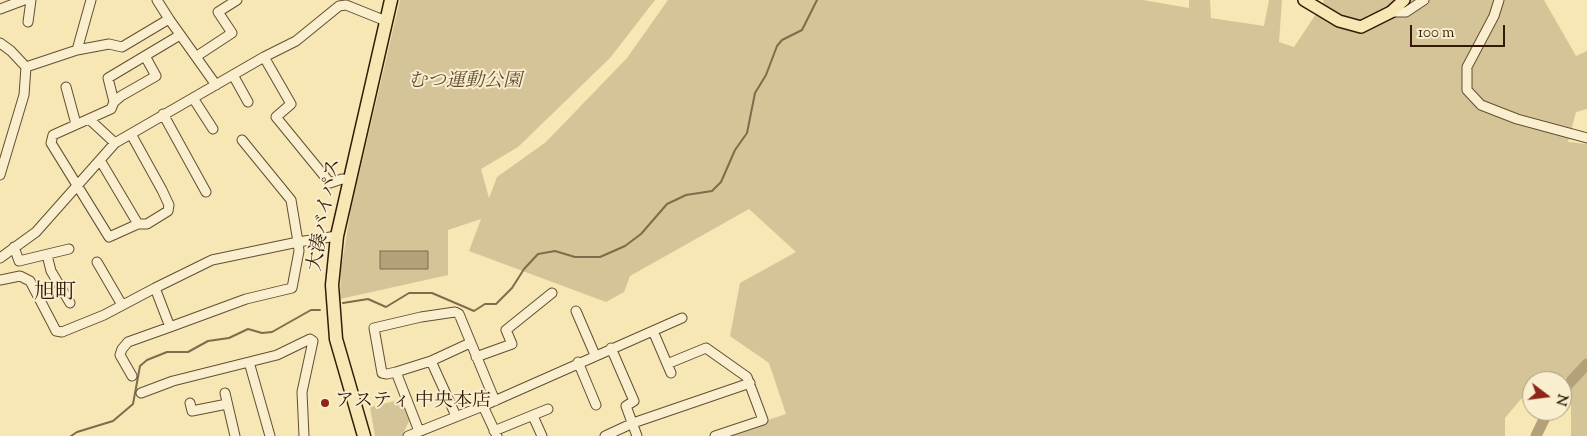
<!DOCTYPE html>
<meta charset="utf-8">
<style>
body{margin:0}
#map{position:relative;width:1587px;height:436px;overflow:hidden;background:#f6e7b5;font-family:"Sorts Mill Goudy",serif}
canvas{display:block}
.north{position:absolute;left:1522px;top:371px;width:50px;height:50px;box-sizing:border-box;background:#f9efcf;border:1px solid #ab9a7f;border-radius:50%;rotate:105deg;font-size:14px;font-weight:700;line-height:20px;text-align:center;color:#351a06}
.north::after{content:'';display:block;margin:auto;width:18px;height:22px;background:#8f2418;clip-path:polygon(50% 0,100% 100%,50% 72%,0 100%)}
.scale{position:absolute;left:1410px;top:25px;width:95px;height:22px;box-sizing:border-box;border:2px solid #351a06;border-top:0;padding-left:6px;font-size:15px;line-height:18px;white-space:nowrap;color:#351a06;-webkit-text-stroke:4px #f9efcf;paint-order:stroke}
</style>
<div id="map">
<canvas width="1587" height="436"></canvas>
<div class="north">N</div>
<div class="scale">100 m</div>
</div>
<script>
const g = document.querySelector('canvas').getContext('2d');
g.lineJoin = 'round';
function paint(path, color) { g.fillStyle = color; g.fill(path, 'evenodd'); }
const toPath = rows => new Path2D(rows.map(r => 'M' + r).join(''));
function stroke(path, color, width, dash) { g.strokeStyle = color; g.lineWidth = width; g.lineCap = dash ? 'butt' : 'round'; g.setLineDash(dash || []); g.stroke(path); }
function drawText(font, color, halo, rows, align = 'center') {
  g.font = font + ' "Sorts Mill Goudy","Noto Serif JP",serif'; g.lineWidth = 4; g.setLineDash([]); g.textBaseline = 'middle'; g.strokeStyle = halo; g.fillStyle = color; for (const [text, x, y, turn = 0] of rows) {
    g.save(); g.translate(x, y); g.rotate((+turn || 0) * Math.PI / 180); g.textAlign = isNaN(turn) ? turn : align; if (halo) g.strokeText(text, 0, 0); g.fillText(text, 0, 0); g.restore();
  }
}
paint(toPath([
 [400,0,655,0,610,58,518,147,481,169,489,198,497,177,546,142,627,58,668,0,1143,0,1189,8,1189,0,1210,0,1211,18,1264,26,1269,0,1282,0,1279,42,1294,47,1324,2,1323,0,1544,0,1576,56,1587,51,1587,109,1576,112,1568,142,1587,144,1587,436,1571,436,1571,378,1539,378,1532,381,1532,386,1505,418,1505,436,720,436,786,414,769,363,730,336,740,283,796,252,749,209,630,276,624,292,606,302,469,251,481,219,448,230,448,275,340,299,341,269,351,209],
 [403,399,410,419,402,436,375,436,370,407]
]), '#d5c497');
const water = toPath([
 [380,251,428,251,428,269,380,269,380,251]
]);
paint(water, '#b4a17a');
stroke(water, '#816b4c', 1);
stroke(toPath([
 [343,303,368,299,386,307,409,293,432,293,474,311,485,304,496,304,512,288,524,269,538,254,555,251,575,257,600,257,625,246,641,234,667,204,686,195,712,191,721,182,735,150,747,133,755,93,766,75,777,46,782,40,802,30,817,0],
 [71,436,77,432,113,421,133,404,140,366,147,360,167,352,188,352,208,341,229,338,248,329,262,333,272,332,311,310,320,310]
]), '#816b4c', 2);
stroke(toPath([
 [1562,391,1587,364],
 [1536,436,1548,411]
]), '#b4a17a', 11);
const minor = toPath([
 [1499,0,1494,16,1467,67,1467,90,1481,105,1517,119,1587,138],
 [0,9,24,0],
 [1391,12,1406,12,1424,0],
 [169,19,216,85],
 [28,22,31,0],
 [0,43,11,51,26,67,77,50,109,44,122,47,169,19,157,0],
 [77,50,91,0],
 [197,56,232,33,218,12,237,0],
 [264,57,291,104,276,117,330,183,342,179,350,180],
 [233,75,248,102],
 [66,87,76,124],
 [193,98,213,129],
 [114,102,108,78,180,35],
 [163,114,206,192],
 [89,119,115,143],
 [242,140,291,200,298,242,337,236],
 [100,160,138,224,147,224,168,211,169,205,162,190,131,134],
 [0,175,24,95,26,67],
 [138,224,109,237,51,143,53,135,111,109,114,102,121,96,156,76,145,56],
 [298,242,299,251,292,288,246,299,170,327,155,288,212,260,298,242],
 [14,247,19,261,69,249],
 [47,255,51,271,70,303],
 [0,258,36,232,115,143,264,57,296,41,339,6,346,5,386,21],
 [97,262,122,305],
 [0,280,20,276,30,281,53,325,56,331,62,332,104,315,155,288],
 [576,311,595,355],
 [653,331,671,373],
 [611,348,634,401,626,406,637,436],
 [476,357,512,344,506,330,552,293],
 [431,361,456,416],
 [249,362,270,436],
 [578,362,596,405],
 [667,364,706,348,747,377,763,420,715,436],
 [396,372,431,361,470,343],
 [132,376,120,355,122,349,128,342,170,327],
 [141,393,173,381,277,355,310,339,313,341,302,392,304,436],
 [225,393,235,436],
 [190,403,192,411,227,404],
 [483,406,497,436],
 [533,416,542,436],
 [419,431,396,372,387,374,382,373,374,328,421,317,455,312,459,314,495,401],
 [494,431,548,409],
 [408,436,483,406,682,318],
 [605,436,633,423,750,383]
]);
const major = toPath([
 [1304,0,1339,21,1361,27,1391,12,1404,0]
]);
const highway = toPath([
 [364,436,336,339,332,285,337,236,391,0]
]);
stroke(minor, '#654d32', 11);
stroke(major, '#351a06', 14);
stroke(highway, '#351a06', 15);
stroke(minor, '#f9efcf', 9);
stroke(major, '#f6e7b5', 11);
stroke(highway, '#f6e7b5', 12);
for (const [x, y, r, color] of [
 [325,403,5,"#8f2418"]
]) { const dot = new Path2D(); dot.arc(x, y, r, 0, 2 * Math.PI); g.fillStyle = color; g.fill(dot); stroke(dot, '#f9efcf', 2); }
drawText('italic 19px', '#654d32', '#f9efcf', [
 ["むつ運動公園",465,83]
]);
drawText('19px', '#351a06', '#f9efcf', [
 ["大湊バイパス",326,215,-80]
]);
drawText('19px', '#351a06', '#f9efcf', [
 ["アスティ 中央本店",335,403]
], 'left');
drawText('21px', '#351a06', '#f9efcf', [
 ["旭町",55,294]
]);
</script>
